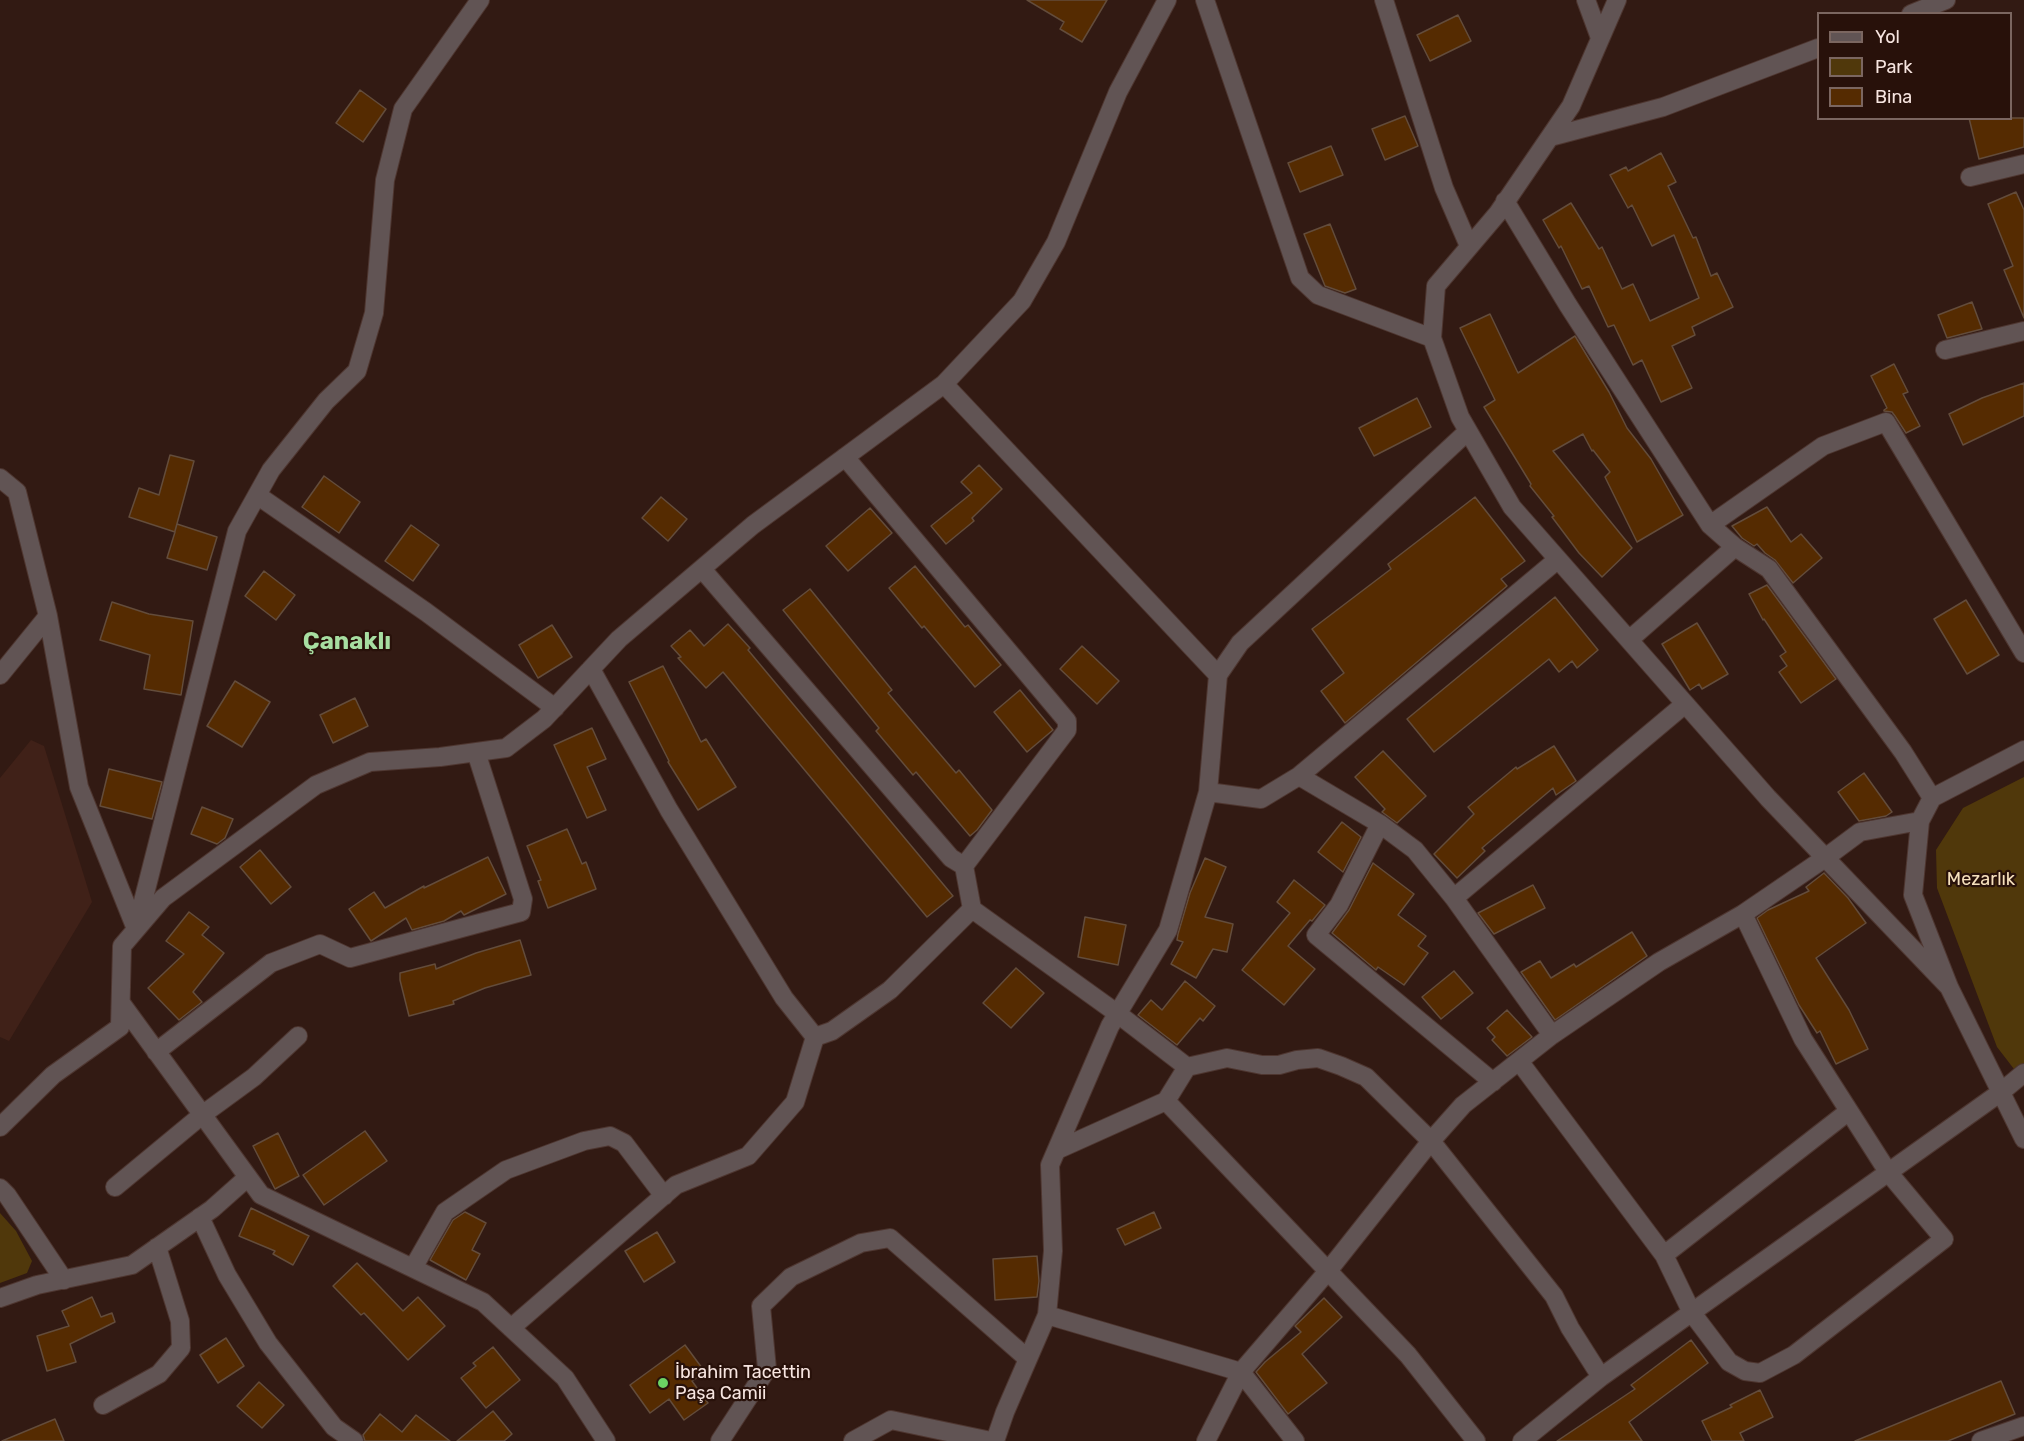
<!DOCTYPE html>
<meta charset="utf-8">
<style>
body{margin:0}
#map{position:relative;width:2024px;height:1441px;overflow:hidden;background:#321a13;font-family:Rubik,sans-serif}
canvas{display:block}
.legend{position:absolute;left:1817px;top:12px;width:195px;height:108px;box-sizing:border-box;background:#28110a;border:2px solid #7b6660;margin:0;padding:8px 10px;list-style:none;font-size:18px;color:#f7e5e0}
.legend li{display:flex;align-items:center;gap:12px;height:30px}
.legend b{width:30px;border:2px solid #7b6660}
</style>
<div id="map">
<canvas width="2024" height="1441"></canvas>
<ul class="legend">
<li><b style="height:8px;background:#615454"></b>Yol</li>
<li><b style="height:16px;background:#50380b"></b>Park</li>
<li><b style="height:16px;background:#552b01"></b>Bina</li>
</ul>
</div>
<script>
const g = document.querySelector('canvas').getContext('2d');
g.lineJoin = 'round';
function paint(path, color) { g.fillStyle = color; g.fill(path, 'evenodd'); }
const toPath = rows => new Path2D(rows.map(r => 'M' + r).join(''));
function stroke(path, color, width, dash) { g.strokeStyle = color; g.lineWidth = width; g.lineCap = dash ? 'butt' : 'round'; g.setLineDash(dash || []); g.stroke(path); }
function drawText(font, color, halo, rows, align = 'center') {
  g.font = font + ' Rubik,sans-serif'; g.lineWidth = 4.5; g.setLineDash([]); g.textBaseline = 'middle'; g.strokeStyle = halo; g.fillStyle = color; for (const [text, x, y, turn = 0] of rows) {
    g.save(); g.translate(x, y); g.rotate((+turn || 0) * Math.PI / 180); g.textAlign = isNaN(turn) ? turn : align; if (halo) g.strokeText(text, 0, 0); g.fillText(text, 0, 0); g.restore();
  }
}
paint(toPath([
 [31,740,44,746,92,902,9,1041,0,1037,0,778]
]), '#402118');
paint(toPath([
 [2024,777,2024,1082,1997,1047,1937,888,1936,850,1963,808],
 [0,1213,16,1231,32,1261,27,1273,0,1283]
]), '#50380b');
const building = toPath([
 [1027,0,1107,0,1082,42,1060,29,1064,22,1027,0],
 [1458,15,1471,41,1430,61,1417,35,1458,15],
 [360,90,386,109,363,142,336,123,360,90],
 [1405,116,1418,146,1385,160,1372,129,1405,116],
 [1969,118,2024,118,2024,147,1979,159,1969,118],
 [1331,146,1343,175,1300,192,1288,163,1331,146],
 [1661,153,1676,182,1668,186,1693,238,1696,237,1711,276,1717,273,1733,307,1692,327,1695,335,1672,346,1692,388,1661,402,1642,360,1633,365,1614,325,1608,327,1589,286,1582,289,1561,246,1559,248,1543,220,1571,203,1599,249,1602,247,1622,289,1633,284,1650,321,1699,298,1674,235,1652,246,1632,205,1628,208,1610,175,1626,167,1628,171,1661,153],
 [2016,192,2024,210,2024,318,2004,270,2013,266,1988,204,2016,192],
 [1330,224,1356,289,1345,293,1325,286,1304,234,1330,224],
 [1972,302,1982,329,1947,338,1938,315,1972,302],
 [1490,314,1518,373,1575,336,1609,392,1627,428,1651,459,1683,515,1637,542,1605,477,1610,472,1593,450,1592,451,1583,434,1553,451,1632,548,1602,577,1579,553,1552,517,1554,516,1530,486,1531,484,1484,407,1495,400,1460,328,1490,314],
 [1894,364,1908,392,1903,394,1920,426,1906,433,1895,416,1892,412,1884,411,1884,410,1887,408,1871,376,1894,364],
 [2024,383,2024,416,1963,445,1949,414,1982,398,2024,383],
 [1417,398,1431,427,1374,456,1359,428,1417,398],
 [170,455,194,461,175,531,177,524,217,537,207,570,167,558,175,532,129,517,139,488,159,495,170,455],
 [979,465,1002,489,972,518,974,521,946,544,931,526,972,493,961,482,979,465],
 [324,476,360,502,339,533,302,507,324,476],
 [661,497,687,519,668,541,642,518,661,497],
 [1475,497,1525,561,1501,579,1507,586,1345,723,1321,691,1344,673,1312,629,1391,569,1388,564,1475,497],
 [1767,507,1791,542,1801,534,1822,558,1793,583,1775,560,1765,553,1757,544,1754,546,1742,538,1732,526,1767,507],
 [870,508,892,533,848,571,826,546,870,508],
 [411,525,439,545,413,581,385,561,411,525],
 [915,566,965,627,968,625,1001,665,975,687,924,626,922,628,889,588,915,566],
 [264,571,295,595,276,620,245,596,264,571],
 [1767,585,1836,679,1801,703,1779,672,1787,666,1780,656,1786,652,1764,619,1763,620,1749,594,1767,585],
 [810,589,892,690,888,693,956,773,959,770,992,810,977,830,970,836,916,772,913,775,876,731,879,728,783,610,810,589],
 [1555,597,1598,650,1577,668,1572,661,1559,672,1549,659,1434,752,1407,719,1555,597],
 [1966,600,1999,655,1967,674,1934,619,1966,600],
 [112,602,149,614,193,621,181,695,144,689,150,655,100,640,112,602],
 [1697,623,1728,674,1702,689,1699,684,1690,690,1662,644,1697,623],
 [728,624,750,648,748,650,953,896,927,917,723,672,706,688,678,658,681,657,671,646,690,630,704,646,728,624],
 [552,625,572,657,538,678,519,645,552,625],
 [1082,646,1119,681,1097,704,1060,669,1082,646],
 [663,666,701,742,706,739,736,787,698,810,668,762,669,761,629,682,663,666],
 [235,681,270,702,242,747,207,726,235,681],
 [1020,690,1053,730,1027,752,994,712,1020,690],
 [355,698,368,726,333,743,320,715,355,698],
 [592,728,606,759,587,767,606,810,587,818,554,745,592,728],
 [1554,746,1576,781,1556,795,1553,788,1482,848,1485,851,1457,878,1434,854,1474,814,1468,807,1516,767,1517,769,1554,746],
 [1383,751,1426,796,1397,823,1382,812,1385,809,1355,777,1383,751],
 [109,769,162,782,152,819,100,806,109,769],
 [1864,773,1892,812,1886,816,1859,821,1838,792,1864,773],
 [202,807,233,819,225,838,217,844,191,834,202,807],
 [1342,822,1361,837,1343,872,1318,852,1342,822],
 [567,829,582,864,586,862,596,889,548,908,538,881,541,880,527,846,567,829],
 [260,850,291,887,271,904,240,867,260,850],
 [488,857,506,894,464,915,461,911,444,921,412,930,406,918,371,941,349,909,374,892,385,908,424,886,424,888,488,857],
 [1205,858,1226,867,1205,917,1233,924,1227,952,1213,949,1196,978,1171,964,1183,942,1177,940,1178,934,1190,893,1205,858],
 [1373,863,1414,894,1398,915,1426,936,1418,946,1428,953,1404,985,1378,967,1376,970,1332,933,1349,910,1373,863],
 [1824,873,1848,898,1866,923,1816,958,1849,1010,1868,1049,1836,1064,1820,1031,1817,1033,1799,1005,1757,918,1768,910,1809,891,1806,887,1824,873],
 [1294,880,1325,905,1312,921,1310,920,1288,946,1315,969,1284,1005,1242,970,1290,913,1277,902,1294,880],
 [1533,885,1545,908,1494,934,1478,913,1533,885],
 [189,912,209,927,202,935,224,953,193,992,202,1002,179,1020,148,988,184,954,166,941,189,912],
 [1085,917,1126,925,1118,965,1078,957,1085,917],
 [1632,932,1647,956,1555,1020,1521,972,1540,961,1551,978,1574,964,1576,967,1632,932],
 [520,940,531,975,485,988,453,1001,454,1004,409,1016,400,980,400,973,435,964,436,969,476,953,520,940],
 [1016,968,1044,993,1011,1028,983,1003,1016,968],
 [1454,971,1473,993,1441,1019,1422,997,1454,971],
 [1185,981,1215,1006,1203,1021,1200,1018,1177,1045,1138,1015,1151,1000,1162,1010,1185,981],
 [1507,1010,1532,1037,1507,1056,1492,1040,1495,1037,1487,1028,1507,1010],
 [365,1131,387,1161,324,1205,303,1175,365,1131],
 [278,1133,299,1176,275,1189,253,1146,278,1133],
 [251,1208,309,1236,293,1265,273,1254,275,1251,239,1236,251,1208],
 [465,1212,486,1223,472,1250,480,1254,466,1280,430,1260,453,1220,465,1212],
 [1154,1212,1161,1228,1125,1245,1117,1229,1154,1212],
 [657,1232,675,1262,644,1282,625,1251,657,1232],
 [1037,1256,1039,1281,1037,1297,995,1300,993,1259,1037,1256],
 [357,1263,403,1311,418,1297,445,1326,408,1360,364,1313,361,1315,333,1286,357,1263],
 [92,1297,101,1317,112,1313,115,1322,70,1344,76,1362,47,1371,37,1336,69,1326,62,1311,92,1297],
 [1324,1298,1342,1317,1302,1354,1327,1383,1288,1414,1256,1372,1265,1362,1301,1332,1295,1326,1324,1298],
 [226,1338,244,1366,218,1383,200,1355,226,1338],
 [1691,1340,1708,1363,1629,1422,1642,1441,1557,1441,1635,1389,1631,1385,1691,1340],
 [685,1345,705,1372,692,1381,708,1403,684,1420,669,1399,650,1413,630,1385,685,1345],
 [493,1347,520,1380,486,1408,461,1378,476,1366,473,1363,493,1347],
 [2001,1381,2015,1414,1948,1441,1855,1441,2001,1381],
 [259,1382,284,1405,262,1428,237,1406,259,1382],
 [1760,1390,1773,1417,1740,1433,1744,1441,1712,1441,1702,1421,1732,1407,1730,1405,1760,1390],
 [493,1411,512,1434,504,1441,457,1441,493,1411],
 [380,1414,402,1432,416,1415,450,1441,365,1441,363,1435,380,1414],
 [55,1419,64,1441,2,1441,55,1419]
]);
paint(building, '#552b01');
stroke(building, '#634c3b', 1.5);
const minor = toPath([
 [1205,0,1300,278,1318,295,1432,338],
 [1384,0,1444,188,1469,246],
 [1586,0,1600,38],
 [1617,0,1571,106,1498,213,1436,286,1432,338,1460,417,1512,507,1768,798,1949,987],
 [1911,14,1946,0],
 [1550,137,1663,107,1818,48],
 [1970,177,2024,164],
 [1505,201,1568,305,1710,525,1735,547,1769,569,1903,752,1932,798],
 [1945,350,2024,331],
 [944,384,1218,675],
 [845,457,1067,721,1067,730,964,866],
 [0,478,17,492,48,616,79,787,136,929],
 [257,495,426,612,555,708],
 [1710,525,1823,446,1886,422,2024,653],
 [702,569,951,858,964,866,972,909,1118,1014,1187,1067],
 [1629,640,1735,547],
 [591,669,669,810,784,998,815,1037],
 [0,675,48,616],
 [2024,750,1932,798,1920,821,1913,895,1949,987,2024,1139],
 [1299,776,1380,824,1415,850,1454,898,1552,1035],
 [1208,792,1261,799,1299,776,1557,560],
 [1380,824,1339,905,1316,935,1493,1082],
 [1454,898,1685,704],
 [137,925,237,531,271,470,326,401,357,371,374,313,385,180,403,109,480,0],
 [121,1003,261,1195,483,1302,565,1378,606,1441],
 [815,1037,832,1031,890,990,972,909],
 [156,1052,271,963,320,944,350,958,521,912,523,899,476,752],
 [1519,1061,1664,1255,1692,1313,1729,1362,1745,1371,1760,1373,1794,1355,1944,1239,1888,1172,1803,1039,1743,914],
 [1166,1101,1408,1355,1476,1441],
 [0,1127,53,1075,120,1027,122,946,163,898,316,785,370,762,440,757,506,748,544,719,619,639,753,525,944,384,1022,301,1056,242,1118,92,1167,0],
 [1057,1150,1166,1101,1187,1067,1227,1058,1262,1065,1279,1065,1297,1060,1318,1058,1341,1066,1366,1077,1431,1141,1554,1296,1570,1328,1601,1377],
 [115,1187,202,1115,254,1077,298,1036],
 [0,1188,7,1195,64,1280],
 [200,1217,227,1275,268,1343,334,1427,354,1441],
 [1664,1255,1849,1111],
 [413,1268,445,1212,506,1170,584,1141,610,1136,624,1143,664,1196],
 [0,1298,37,1285,132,1265,212,1209,248,1177],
 [1047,1315,1241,1372,1295,1441],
 [511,1328,676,1185,748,1156,795,1102,815,1037],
 [103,1405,159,1374,181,1348,180,1321,157,1247],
 [720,1441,767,1369,761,1306,791,1277,861,1243,890,1238,1028,1359],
 [853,1441,891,1420,991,1441],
 [995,1441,1005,1412,1047,1315,1053,1251,1050,1165,1110,1026,1168,930,1208,792,1218,675,1240,643,1468,431],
 [1206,1441,1241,1372,1328,1271,1431,1141,1463,1105,1552,1035,1659,962,1743,914,1825,858,1860,832,1920,821],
 [1522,1441,1601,1377,2001,1092,2024,1073],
 [1981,1441,2024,1426]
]);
stroke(minor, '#4e3630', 20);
stroke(minor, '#615454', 18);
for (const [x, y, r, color] of [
 [663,1383,6,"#6bd363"]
]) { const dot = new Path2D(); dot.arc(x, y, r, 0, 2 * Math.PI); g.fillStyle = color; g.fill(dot); stroke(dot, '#28110a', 2); }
drawText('18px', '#f6e0bd', '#28110a', [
 ["Mezarlık",1981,880]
]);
drawText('18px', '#f7e5e0', '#28110a', [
 ["İbrahim Tacettin",675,1373],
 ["Paşa Camii",675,1394]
], 'left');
drawText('bold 24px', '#a7dea1', '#28110a', [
 ["Çanaklı",347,642]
]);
</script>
